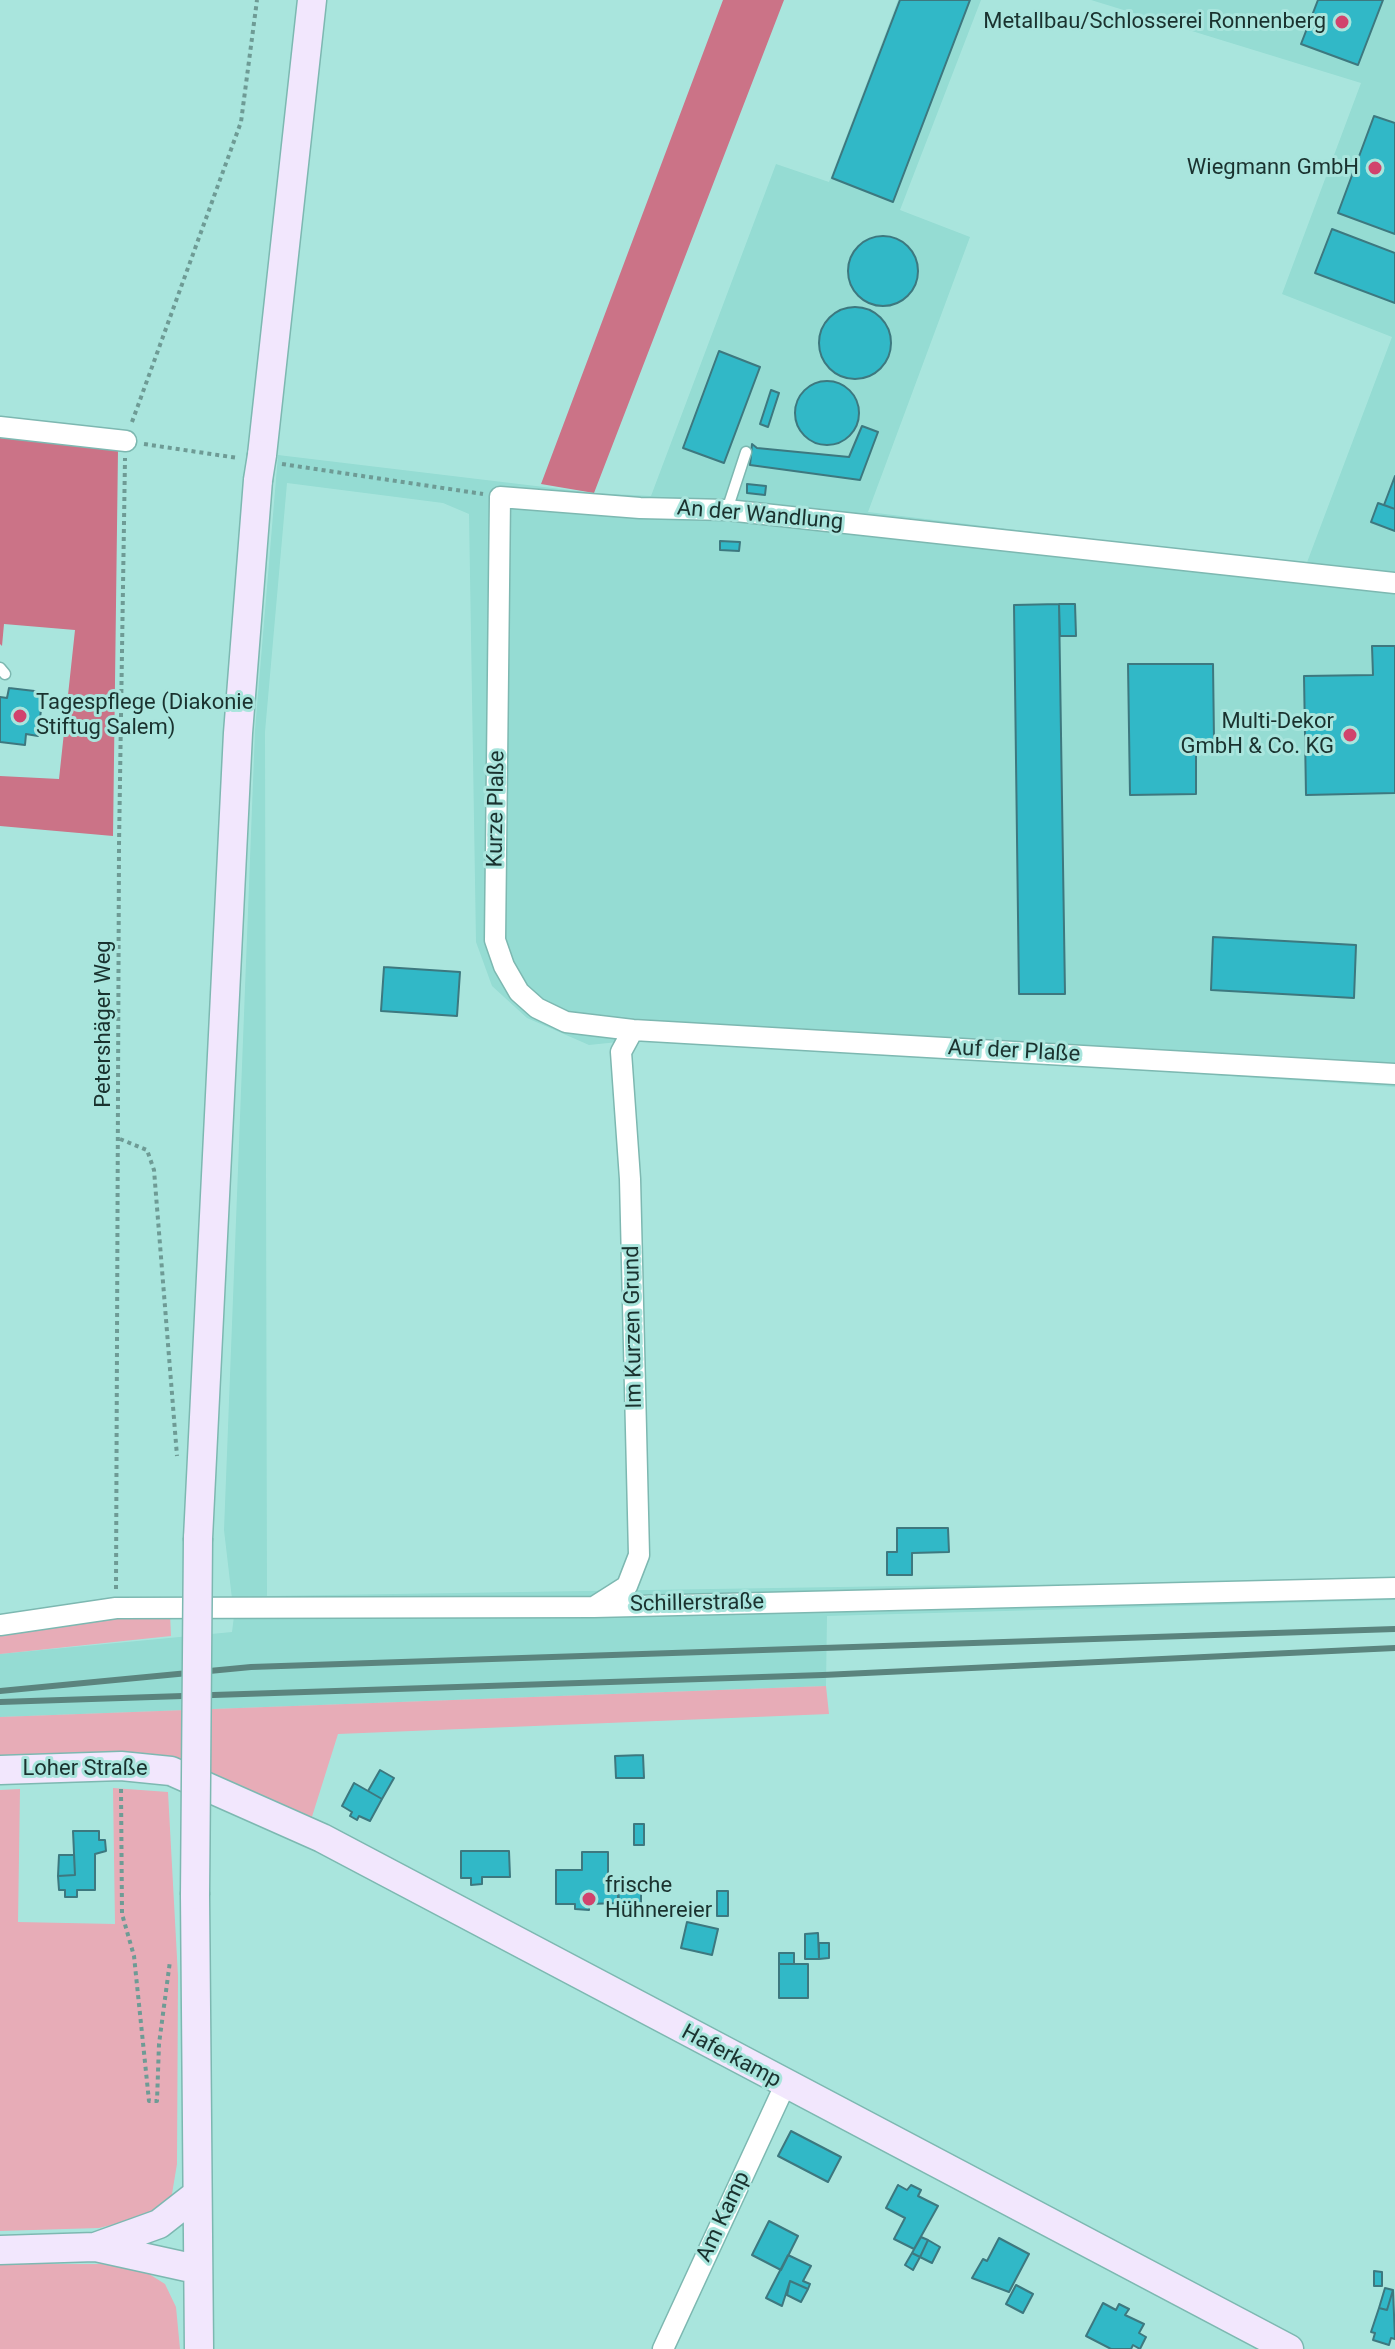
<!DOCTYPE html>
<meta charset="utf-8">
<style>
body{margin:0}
canvas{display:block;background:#a9e5dd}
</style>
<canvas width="1395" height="2349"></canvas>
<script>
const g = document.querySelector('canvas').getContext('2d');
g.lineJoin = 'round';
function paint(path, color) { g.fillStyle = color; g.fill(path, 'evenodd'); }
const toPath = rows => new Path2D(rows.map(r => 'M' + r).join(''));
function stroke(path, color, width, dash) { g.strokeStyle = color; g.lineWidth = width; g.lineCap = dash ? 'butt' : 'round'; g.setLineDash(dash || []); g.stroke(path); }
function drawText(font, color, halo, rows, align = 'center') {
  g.font = font + ' Roboto,sans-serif'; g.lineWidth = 6; g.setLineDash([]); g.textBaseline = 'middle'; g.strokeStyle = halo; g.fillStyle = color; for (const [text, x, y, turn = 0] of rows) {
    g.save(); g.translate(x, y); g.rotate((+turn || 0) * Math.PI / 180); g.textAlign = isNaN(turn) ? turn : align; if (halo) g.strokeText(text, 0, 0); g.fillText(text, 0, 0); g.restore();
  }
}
paint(toPath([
 [898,0,981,0,900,210,970,237,868,512,1306,565,1392,337,1282,294,1361,83,1091,0,1395,0,1395,1087,657,1038,589,1045,527,1018,492,986,476,942,469,514,443,503,287,483,265,732,267,1596,966,1585,1395,1584,1395,1600,827,1616,826,1686,0,1717,0,1654,232,1632,234,1616,224,1530,255,730,278,455,594,493,651,496,776,164,829,182]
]), '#95dcd3');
paint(toPath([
 [170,1613,171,1636,0,1654,0,1635,116,1617],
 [826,1686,829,1714,338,1734,310,1823,239,1785,164,1761,0,1762,0,1717],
 [113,1788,168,1792,178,1976,177,2164,171,2200,152,2215,99,2228,0,2231,0,1790,20,1789,18,1922,115,1924],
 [0,2264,102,2264,141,2269,165,2284,176,2307,180,2349,0,2349]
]), '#e7acb7');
paint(toPath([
 [723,0,784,0,594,493,541,484],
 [0,438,118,450,113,836,0,826,0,776,59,779,75,630,4,624,2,646,0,644]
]), '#cb7387');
const building = toPath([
 [900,0,970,0,893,202,832,178,900,0],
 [1318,0,1383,0,1358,65,1301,44,1318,0],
 [1374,116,1395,123,1395,234,1338,213,1374,116],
 [1332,229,1395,253,1395,303,1315,273,1332,229],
 '848 271a35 35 0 1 1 70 0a35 35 0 1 1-70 0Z',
 '819 343a36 36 0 1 1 72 0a36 36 0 1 1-72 0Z',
 [719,351,760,367,724,463,683,448,719,351],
 '795 413a32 32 0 1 1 64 0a32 32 0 1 1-64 0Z',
 [771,390,779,393,768,427,760,424,771,390],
 [862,426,878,432,860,480,750,465,752,444,757,448,849,457,862,426],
 [1395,476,1395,509,1384,505,1395,476],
 [747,484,766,486,765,495,747,493,747,484],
 [1378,503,1395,509,1395,531,1371,522,1378,503],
 [720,541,740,542,739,551,720,550,720,541],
 [1059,604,1075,604,1076,636,1060,636,1059,604],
 [1059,604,1065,994,1019,994,1014,605,1059,604],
 [1372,646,1395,646,1395,793,1306,795,1304,676,1373,675,1372,646],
 [1128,664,1213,664,1214,740,1196,740,1196,794,1130,795,1128,664],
 [9,688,43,692,38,736,26,734,25,745,0,742,0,697,7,698,9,688],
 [1213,937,1356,945,1354,998,1211,990,1213,937],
 [384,967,460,972,457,1016,381,1011,384,967],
 [897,1528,948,1528,949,1552,912,1553,912,1575,887,1575,887,1552,897,1552,897,1528],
 [643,1755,644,1778,616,1778,615,1756,643,1755],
 [380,1770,394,1778,382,1799,368,1791,380,1770],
 [354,1783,382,1799,370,1821,359,1816,357,1820,350,1816,352,1812,342,1806,354,1783],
 [634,1824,644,1824,644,1845,634,1845,634,1824],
 [73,1831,99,1831,99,1840,105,1840,106,1851,95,1854,95,1890,77,1890,77,1897,65,1897,65,1890,59,1890,58,1876,75,1875,73,1831],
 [461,1851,509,1851,510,1877,482,1877,482,1884,471,1885,471,1878,461,1878,461,1851],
 [582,1852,608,1852,608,1884,618,1884,619,1903,589,1904,589,1910,575,1909,575,1904,556,1904,556,1870,582,1870,582,1852],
 [59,1855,74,1855,75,1875,58,1876,59,1855],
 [618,1884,641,1884,641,1916,618,1916,618,1884],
 [717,1891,728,1891,728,1916,717,1916,717,1891],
 [687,1922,718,1929,712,1955,681,1948,687,1922],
 [818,1933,819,1959,805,1959,805,1934,818,1933],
 [819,1943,829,1943,829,1958,819,1959,819,1943],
 [779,1953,794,1953,794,1964,779,1964,779,1953],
 [779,1964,808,1964,808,1998,779,1998,779,1964],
 [791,2131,841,2157,828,2182,778,2156,791,2131],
 [898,2185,907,2190,911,2185,921,2190,918,2196,938,2206,914,2249,894,2239,905,2218,886,2208,898,2185],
 [769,2221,798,2236,781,2270,752,2255,769,2221],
 [921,2237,928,2240,920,2257,912,2253,921,2237],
 [999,2238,1029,2254,1009,2292,972,2278,983,2259,987,2261,999,2238],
 [928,2240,940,2247,932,2263,920,2257,928,2240],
 [912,2253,920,2257,913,2270,905,2265,912,2253],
 [788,2255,811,2266,803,2281,810,2284,808,2289,790,2281,782,2306,766,2298,788,2255],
 [1374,2271,1382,2272,1382,2286,1374,2286,1374,2271],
 [790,2281,808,2289,801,2302,787,2295,790,2281],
 [1016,2285,1033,2294,1023,2313,1006,2304,1016,2285],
 [1385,2288,1393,2290,1387,2310,1379,2308,1385,2288],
 [1393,2290,1395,2339,1391,2338,1389,2345,1373,2340,1375,2333,1371,2332,1379,2308,1387,2310,1393,2290],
 [1103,2303,1116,2310,1119,2304,1129,2309,1125,2315,1144,2324,1139,2333,1146,2337,1140,2349,1133,2345,1131,2349,1111,2349,1086,2336,1103,2303]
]);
paint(building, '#31b8c7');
stroke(building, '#3d787f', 2);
const lane = toPath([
 [727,510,746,452],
 [0,668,5,674]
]);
const street = toPath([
 [0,427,126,441],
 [1395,583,727,510,640,508,500,497,495,940,504,966,519,992,537,1008,566,1022,633,1030,1395,1074],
 [594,1607,627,1586,639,1555,630,1179,621,1052,633,1030],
 [0,1625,116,1608,594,1607,1395,1588],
 [663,2349,785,2085]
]);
const secondary = toPath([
 [262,455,312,0],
 [198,1538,238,733,258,480],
 [0,1770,121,1766,171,1771,207,1787,322,1838,1289,2349],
 [195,1895,199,2349],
 [96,2247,196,2269],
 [0,2250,95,2247,159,2224,196,2195]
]);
stroke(lane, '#7db8b1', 13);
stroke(street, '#7db8b1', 23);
stroke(secondary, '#7db8b1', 31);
stroke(toPath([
 [132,422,241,122,257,0],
 [144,444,238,458],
 [282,464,483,494],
 [120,1139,147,1150,154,1170,177,1456],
 [116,1589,119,845,125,458],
 [121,1789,122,1914,134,1956,149,2101,157,2101,159,2044,170,1961]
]), '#6e9b95', 4, [4, 4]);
stroke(lane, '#fff', 10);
stroke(street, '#fff', 20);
stroke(secondary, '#f2e7fd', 28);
stroke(toPath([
 [0,1691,251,1667,1395,1629],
 [0,1702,823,1675,1395,1648]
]), '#5b847e', 6);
const secondaryBridge = toPath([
 [258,480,262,455],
 [195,1895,198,1538]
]);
stroke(secondaryBridge, '#7db8b1', 31, []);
stroke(secondaryBridge, '#f2e7fd', 28);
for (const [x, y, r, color] of [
 [1342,22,8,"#d1436d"],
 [1375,168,8,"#d1436d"],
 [20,716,8,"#d1436d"],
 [1350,735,8,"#d1436d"],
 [589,1899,8,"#d1436d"]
]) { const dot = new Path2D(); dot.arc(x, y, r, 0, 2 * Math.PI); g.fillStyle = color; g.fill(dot); stroke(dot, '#a9e5dd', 3); }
drawText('22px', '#1a322f', '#a9e5dd', [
 ["Metallbau/Schlosserei Ronnenberg",1326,22],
 ["Wiegmann GmbH",1359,168],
 ["Tagespflege (Diakonie",36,703,"left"],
 ["Stiftug Salem)",36,728,"left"],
 ["Multi-Dekor",1334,722],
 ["GmbH & Co. KG",1334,747],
 ["frische",605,1886,"left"],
 ["Hühnereier",605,1911,"left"]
], 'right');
drawText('22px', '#1a322f', '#a9e5dd', [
 ["An der Wandlung",760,516,5],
 ["Kurze Plaße",497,809,-89],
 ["Petershäger Weg",104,1024,-90],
 ["Auf der Plaße",1014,1052,3],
 ["Im Kurzen Grund",634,1327,-91],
 ["Schillerstraße",697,1604,-1],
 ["Loher Straße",85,1769],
 ["Haferkamp",731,2057,28],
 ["Am Kamp",724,2217,-65]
]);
</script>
